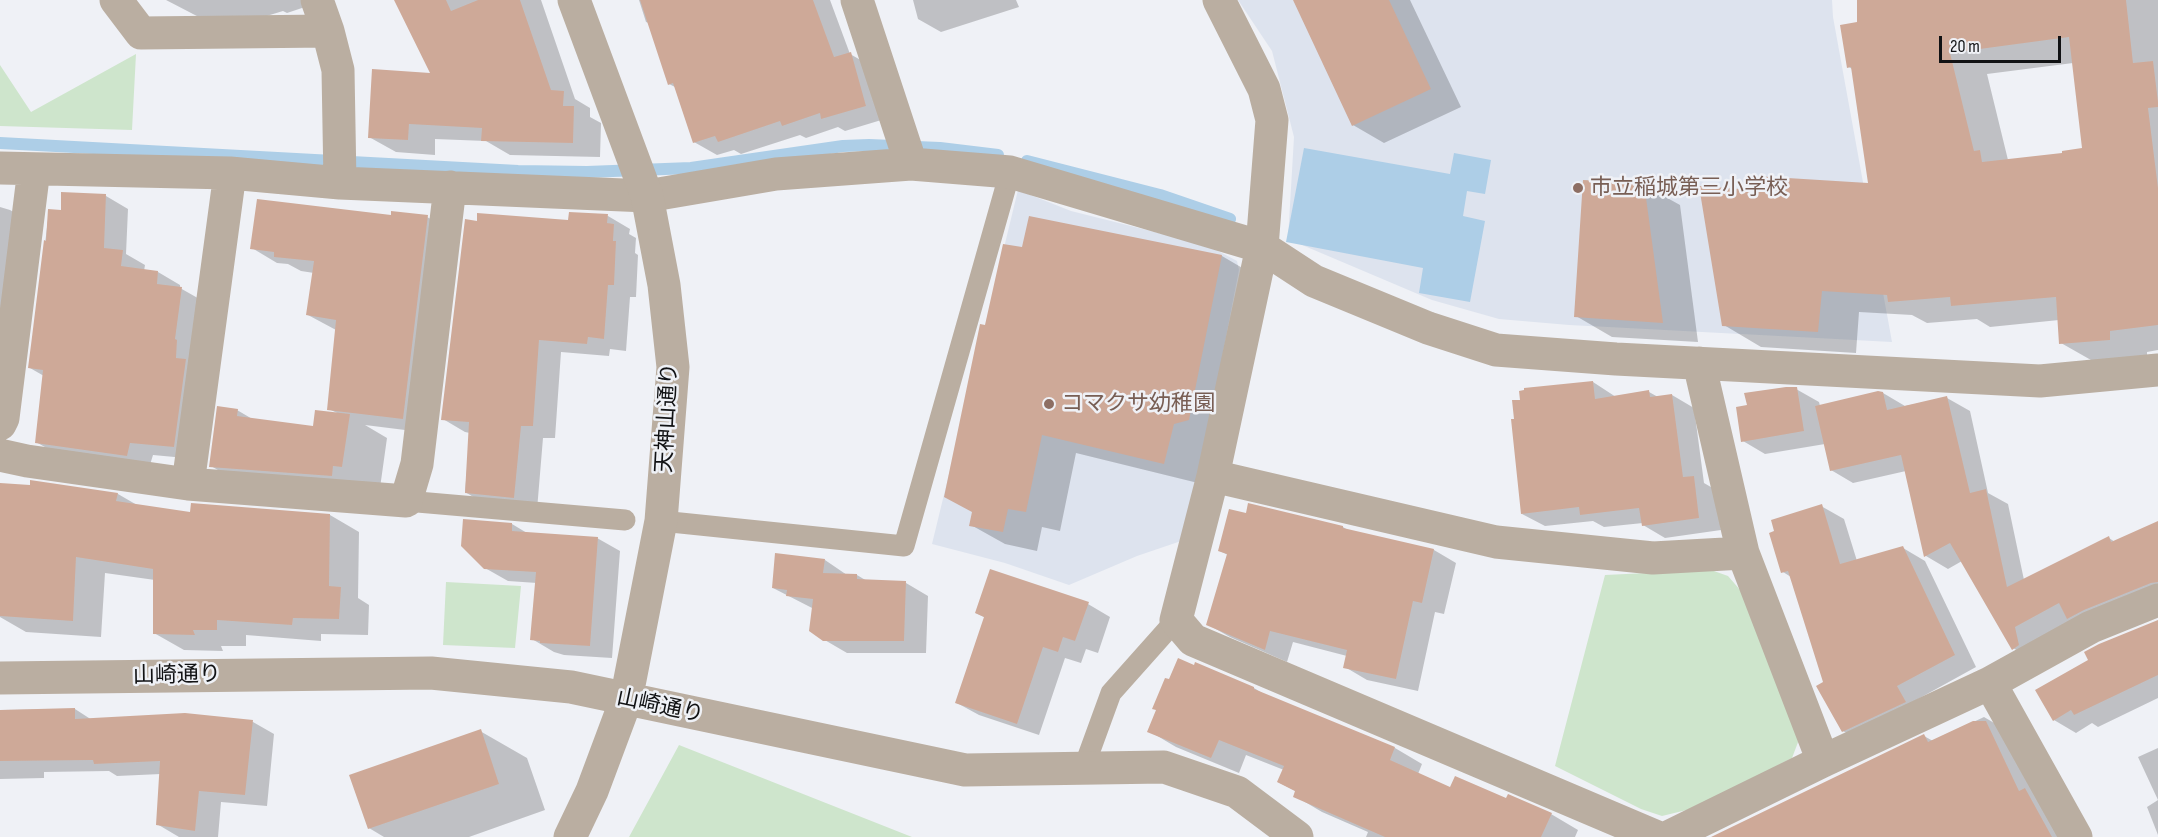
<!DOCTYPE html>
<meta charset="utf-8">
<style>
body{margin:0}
#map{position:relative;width:2158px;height:837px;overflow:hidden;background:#eff1f6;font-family:"Sofia Sans Condensed",sans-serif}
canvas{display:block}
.scale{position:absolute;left:1939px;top:36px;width:122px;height:27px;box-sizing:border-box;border:3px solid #111214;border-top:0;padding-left:8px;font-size:18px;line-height:21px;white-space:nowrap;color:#111214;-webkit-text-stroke:4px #eff1f6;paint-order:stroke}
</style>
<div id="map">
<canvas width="2158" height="837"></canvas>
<div class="scale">20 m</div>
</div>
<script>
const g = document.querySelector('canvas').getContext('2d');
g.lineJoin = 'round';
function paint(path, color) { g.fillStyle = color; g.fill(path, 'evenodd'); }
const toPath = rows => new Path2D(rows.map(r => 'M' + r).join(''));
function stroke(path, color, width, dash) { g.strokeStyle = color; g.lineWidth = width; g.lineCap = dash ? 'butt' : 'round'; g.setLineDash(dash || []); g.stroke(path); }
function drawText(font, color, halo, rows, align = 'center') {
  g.font = font + ' "Sofia Sans Condensed","Noto Sans JP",sans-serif'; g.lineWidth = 5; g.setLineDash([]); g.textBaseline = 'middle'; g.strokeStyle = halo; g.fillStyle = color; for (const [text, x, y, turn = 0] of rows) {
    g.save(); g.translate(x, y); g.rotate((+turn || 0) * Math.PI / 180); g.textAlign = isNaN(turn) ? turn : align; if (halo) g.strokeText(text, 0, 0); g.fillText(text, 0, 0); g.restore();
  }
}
paint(toPath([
 [1238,0,1832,0,1833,17,1892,342,1569,325,1499,319,1432,300,1288,239,1294,137,1272,51],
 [1018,190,1071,211,1207,245,1237,261,1239,270,1187,539,1137,556,1069,585,1005,563,932,544]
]), '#dde3ee');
paint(toPath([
 [136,54,132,130,0,126,0,65,31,112],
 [1711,570,1728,576,1741,591,1800,737,1792,758,1695,808,1662,816,1641,809,1555,766,1605,575],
 [446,582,521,586,515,648,443,645],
 [679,745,912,837,629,837]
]), '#cee5cc');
paint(toPath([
 [1304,148,1450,174,1454,153,1491,160,1485,194,1467,191,1463,216,1485,221,1470,302,1419,293,1423,268,1286,242]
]), '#adcee7');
paint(toPath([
 [166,0,323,0,323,1,287,13,283,11,227,28,220,28],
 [396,0,541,0,575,99,590,108,590,117,601,123,600,157,510,155,486,141,435,139,435,155,396,152,369,137,432,74],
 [639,0,830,0,850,54,873,67,888,118,845,131,838,127,806,138,800,135,741,154,734,150,717,155,694,142,677,88,669,84,649,23,646,22],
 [913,0,1016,0,1019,7,941,32,918,19],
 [1295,0,1410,0,1461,107,1384,143,1353,125],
 [1858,0,2158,0,2158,350,2147,352,2147,361,2098,364,2061,343,2059,320,1990,327,1977,319,1927,323,1912,315,1859,312,1856,353,1761,347,1724,325,1756,191,1870,185,1852,69,1849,67,1859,23],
 [2073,63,2084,150,2063,154,2008,160,1987,74],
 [1644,185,1680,205,1698,342,1612,337,1576,316],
 [63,194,106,196,128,209,126,254,145,265,144,271,158,272,180,285,180,288,203,301,196,459,153,455,149,468,59,455,36,442,44,376,30,368,49,211,62,211],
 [0,207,10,210,39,227,0,422],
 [608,216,630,229,629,234,636,238,635,253,638,255,636,297,630,297,626,351,610,349,609,356,561,352,555,438,543,438,537,510,487,505,465,492,470,433,465,432,443,419,570,221],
 [392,217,427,217,453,231,429,433,365,425,387,438,380,488,249,488,211,466,237,410,254,420,314,427,339,414,329,409,336,330,308,315,314,273,301,271,288,264,277,263,252,248],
 [1030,217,1222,256,1256,276,1198,483,1076,453,1060,531,1042,527,1037,551,1005,544,971,525,974,512,986,327,1024,249],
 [1593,382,1616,397,1649,392,1658,397,1672,395,1694,408,1704,483,1716,490,1721,530,1665,538,1643,525,1643,523,1604,527,1593,521,1545,526,1522,514],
 [1796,389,1819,402,1820,406,1883,393,1905,406,1947,398,1970,411,1988,493,2008,504,2024,580,2109,538,2115,542,2158,523,2158,601,2035,661,2013,648,1962,561,1948,569,1926,556,1906,471,1853,483,1831,470,1825,444,1765,454,1743,441,1748,406],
 [0,484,118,494,137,505,191,514,330,515,359,532,358,598,369,605,368,635,321,634,321,641,246,635,246,646,221,646,223,651,184,650,154,633,155,580,105,573,101,637,26,632,0,617],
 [1821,506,1844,519,1857,561,1903,548,1925,561,1976,667,1918,699,1865,743,1843,731,1791,577,1783,572],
 [512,524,527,533,597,538,620,551,612,658,564,655,554,652,532,639,537,583,508,581,485,568],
 [1343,527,1349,531,1434,550,1456,563,1444,614,1435,612,1418,691,1367,680,1345,667,1347,656,1293,642,1287,662,1230,637,1207,624,1228,555,1220,551],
 [825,560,847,575,857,575,867,581,906,583,928,596,926,653,847,653,823,639,814,609,773,588],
 [1088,604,1110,617,1098,653,1086,649,1081,663,1065,658,1039,735,979,715,957,703,986,618,976,613],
 [2158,622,2158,698,2098,727,2092,723,2076,733,2054,720],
 [1254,688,1267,696,1395,748,1422,764,1418,774,1450,789,1507,800,1551,814,1578,830,1575,837,1366,837,1368,832,1322,812,1295,796,1297,792,1278,782,1284,770,1246,755,1239,773,1176,747,1149,731],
 [75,709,92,720,253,722,274,734,267,806,221,802,218,837,179,837,157,824,161,774,117,776,109,771,44,772,44,778,0,779,0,710],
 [1984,717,2006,730,2066,837,1714,837,1924,736,1933,741],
 [480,731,527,758,545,810,469,837,384,837,369,828],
 [2158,748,2158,835,2147,807,2158,800,2138,757]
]), '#0003');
stroke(toPath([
 [0,143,518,171,587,172,691,168,843,146,869,145,940,148,998,155],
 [1027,161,1160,195,1230,219]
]), '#adcee7', 12);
paint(toPath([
 [394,0,446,0,451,11,478,0,520,0,551,90,564,91,563,106,574,106,573,143,481,141,482,128,409,124,408,140,368,138,372,69,430,73],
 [640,0,813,0,834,57,851,52,866,106,821,119,820,113,782,126,780,121,718,142,715,136,693,143,673,83,668,85],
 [1293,0,1389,0,1431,89,1352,126],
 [1857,0,2126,0,2133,63,2153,61,2158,102,2158,107,2148,108,2158,188,2158,325,2110,331,2110,340,2059,344,2056,297,1951,306,1950,297,1888,302,1887,295,1822,291,1818,332,1722,326,1699,186,1754,190,1755,176,1868,183,1851,67,1847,68,1840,25,1857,22],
 [2069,37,2082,148,2062,151,2062,153,1982,162,1980,150,1974,151,1950,53],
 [1583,180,1644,183,1663,323,1574,317],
 [61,192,106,194,104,248,123,250,121,266,158,271,157,284,182,287,175,339,177,340,176,358,186,359,174,447,130,443,127,456,35,443,43,370,28,368,31,345,44,240,46,241,48,209,61,210],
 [257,199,391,215,391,211,428,215,403,419,327,410,336,320,306,315,314,261,274,257,274,252,250,249],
 [569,212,608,214,607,223,614,224,613,241,616,241,614,285,608,285,604,339,588,337,587,344,539,340,533,426,521,426,514,498,465,493,469,422,441,420,465,219,477,221,477,213,568,220],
 [1029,216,1222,255,1189,420,1174,424,1164,464,1042,435,1026,512,1008,509,1003,532,969,526,972,512,944,497,979,329,980,324,985,325,1003,244,1022,247],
 [1593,381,1595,399,1649,390,1650,397,1672,394,1683,477,1694,476,1699,518,1642,526,1639,508,1580,515,1579,507,1521,514,1511,419,1514,419,1512,400,1520,400,1519,391,1524,390,1524,388],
 [1786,387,1797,387,1804,431,1741,442,1736,407,1747,405,1744,393],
 [1878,391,1883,392,1887,410,1947,396,1970,493,1986,489,2007,587,2109,536,2111,542,2158,521,2158,582,2151,583,2084,610,2067,619,2059,603,2015,627,2019,645,2012,650,1950,543,1924,557,1901,455,1830,471,1815,406],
 [217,406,238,409,237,416,313,426,315,410,350,414,342,467,333,466,332,476,209,467],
 [30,480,118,493,116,501,190,512,191,503,330,514,329,586,341,587,339,619,293,618,292,625,217,620,217,630,193,630,195,635,153,634,153,569,76,557,73,621,0,616,0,483,30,485],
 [1248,503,1343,526,1343,528,1434,549,1422,603,1413,601,1396,679,1343,668,1347,650,1270,631,1265,650,1206,625,1227,554,1218,551,1229,509,1246,513],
 [1822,504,1840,564,1903,546,1955,655,1897,686,1906,702,1842,732,1816,686,1823,682,1788,571,1781,573,1769,533,1774,531,1771,520],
 [463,519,512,523,512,531,598,537,590,646,540,643,540,641,530,640,536,572,484,569,461,546],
 [775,553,825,559,823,573,857,574,857,579,906,581,904,641,823,641,809,631,813,599,786,596,787,590,772,588],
 [990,569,1089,602,1075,641,1063,637,1058,652,1043,647,1017,724,955,703,984,617,975,613],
 [2158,620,2158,675,2074,715,2071,710,2053,721,2035,690,2088,660,2084,652,2099,644],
 [1178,658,1194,665,1195,662,1254,687,1254,689,1395,747,1390,760,1450,787,1455,776,1506,798,1508,794,1552,813,1541,837,1385,837,1293,797,1295,791,1277,782,1284,766,1219,740,1211,758,1147,732,1156,710,1152,709,1165,678,1169,679],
 [75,708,75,719,185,713,253,720,245,795,199,791,195,831,156,825,160,761,94,764,93,760,0,761,0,710],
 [1973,721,1986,721,2019,791,2025,788,2052,837,1711,837,1924,734,1928,742],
 [481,729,499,784,368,829,349,775]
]), '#cea998');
stroke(toPath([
 [406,501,625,520],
 [661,521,904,546,1010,172],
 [1084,767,1111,693,1176,620]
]), '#baaea1', 21);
stroke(toPath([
 [116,0,141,33,328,31],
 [317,0,328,31,338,70,340,183],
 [857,0,911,164],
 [1219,0,1264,89,1272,120,1262,247,1213,476,1176,620,1193,640,1657,837],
 [0,168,230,173,340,183,647,196,776,174,911,164,1010,172,1262,247,1314,281,1428,328,1496,350,1616,359,2040,381,2158,370],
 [1699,363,1743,553,1823,761],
 [0,424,3,418,34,169],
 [0,455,27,461,188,484,406,501,417,464,450,187],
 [1213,476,1496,542,1653,558,1743,553],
 [188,484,230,173],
 [1990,683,2076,837],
 [1668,837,1823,761,1990,683,2091,627,2158,600]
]), '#baaea1', 33);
stroke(toPath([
 [0,678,431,673,571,687,965,770,1164,767,1237,792,1297,837],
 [570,837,592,791,626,700,661,521,673,367,664,285,647,196,574,0]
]), '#baaea1', 33);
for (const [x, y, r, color] of [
 [1578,188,6,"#8d6e63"],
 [1049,404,6,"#8d6e63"]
]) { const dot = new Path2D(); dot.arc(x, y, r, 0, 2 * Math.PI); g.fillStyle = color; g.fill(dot); stroke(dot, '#eff1f6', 2); }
drawText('22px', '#785e54', '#eff1f6', [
 ["市立稲城第三小学校",1590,188],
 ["コマクサ幼稚園",1061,404]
], 'left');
drawText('22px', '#111214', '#eff1f6', [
 ["天神山通り",668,418,-87],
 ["山崎通り",177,676,-1],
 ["山崎通り",660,707,12]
]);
</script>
